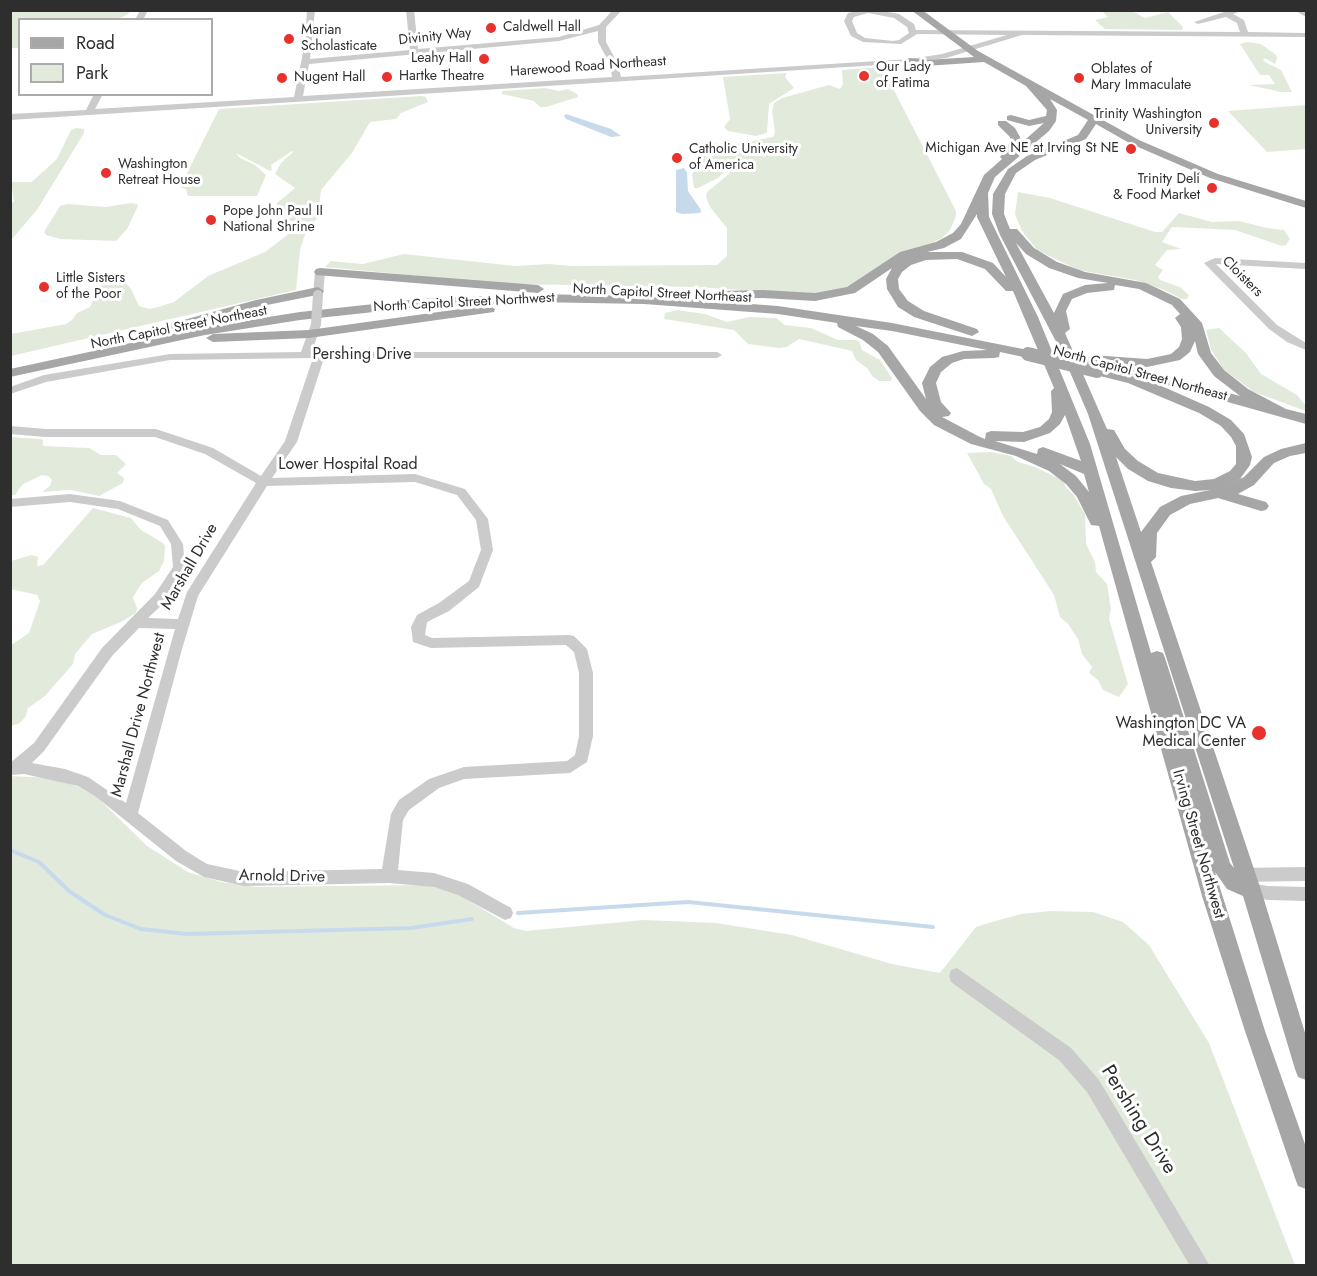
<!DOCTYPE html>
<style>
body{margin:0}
#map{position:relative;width:1317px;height:1276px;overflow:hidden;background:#fff;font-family:Jost,sans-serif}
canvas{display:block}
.frame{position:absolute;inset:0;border:12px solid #2e2e2e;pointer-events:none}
.legend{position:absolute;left:18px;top:18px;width:195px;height:78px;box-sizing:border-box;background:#fff;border:2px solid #ababab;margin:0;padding:8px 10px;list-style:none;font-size:18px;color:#2e2e2e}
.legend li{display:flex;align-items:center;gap:12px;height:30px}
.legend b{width:30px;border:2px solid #ababab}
</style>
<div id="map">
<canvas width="1317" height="1276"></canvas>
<div class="frame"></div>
<ul class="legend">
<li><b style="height:8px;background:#a6a6a6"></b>Road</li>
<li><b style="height:16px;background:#e2ebdb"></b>Park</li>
</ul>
</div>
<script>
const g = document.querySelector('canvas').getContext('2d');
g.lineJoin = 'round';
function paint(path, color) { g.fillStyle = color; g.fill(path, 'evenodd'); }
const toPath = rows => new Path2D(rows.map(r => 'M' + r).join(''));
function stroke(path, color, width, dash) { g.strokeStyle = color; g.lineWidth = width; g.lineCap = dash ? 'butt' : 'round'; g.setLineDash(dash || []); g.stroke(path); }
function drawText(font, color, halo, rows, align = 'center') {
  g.font = font + ' Jost,sans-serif'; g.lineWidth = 6; g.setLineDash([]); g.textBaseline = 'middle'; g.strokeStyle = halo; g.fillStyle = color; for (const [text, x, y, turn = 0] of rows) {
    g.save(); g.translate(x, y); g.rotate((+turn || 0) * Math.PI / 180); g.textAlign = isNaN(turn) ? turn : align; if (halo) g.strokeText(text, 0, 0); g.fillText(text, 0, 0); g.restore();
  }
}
paint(toPath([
 [10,11,11,10,130,11,128,14,118,19,20,20,19,48,11,48],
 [1102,11,1132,11,1145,18,1168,12,1183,27,1182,30,1105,29,1095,20,1108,17],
 [1247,42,1261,44,1276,55,1277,59,1275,64,1265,58,1263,61,1281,70,1292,92,1281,92,1249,85,1275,84,1269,75,1260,75,1240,44],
 [882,67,956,211,956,216,950,230,942,238,848,288,822,295,693,287,505,284,325,267,331,261,363,264,404,254,515,266,549,264,572,266,717,265,727,256,727,228,710,207,706,197,707,192,730,173,725,171,718,178,698,188,694,188,692,175,698,160,694,148,696,145,699,143,736,144,773,137,775,133,772,110,774,103,782,98,829,85,840,89,843,84,842,70],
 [787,73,785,77,794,88,769,104,767,133,756,136,728,131,724,127,730,119,723,77],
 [545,88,559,91,568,89,577,94,578,97,546,107,540,107,534,101,502,94,502,91],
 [421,96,426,97,428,102,401,113,396,119,370,122,352,153,321,190,318,218,307,228,300,250,296,290,11,356,11,334,66,324,72,320,77,313,90,307,100,283,111,273,119,273,132,291,139,306,150,309,158,307,174,302,208,276,265,252,285,237,299,223,280,218,277,213,277,203,295,188,275,174,280,164,293,152,292,151,271,165,272,169,270,171,236,153,240,158,255,165,266,175,257,196,188,196,186,189,180,187,219,109],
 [1306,105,1306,149,1267,152,1228,111],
 [76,128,84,129,84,133,37,210,11,240,11,204,14,201,11,182,31,182,35,179,57,159,71,130],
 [1018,192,1050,198,1155,232,1162,232,1179,213,1212,222,1239,221,1267,228,1284,230,1290,239,1286,245,1282,246,1235,230,1172,227,1162,242,1181,249,1167,250,1155,265,1163,270,1158,277,1160,280,1180,287,1189,295,1187,299,1182,299,1164,290,1135,280,1078,270,1037,250,1022,231,1015,214],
 [131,203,137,204,138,206,127,229,116,241,60,239,46,235,44,232,60,206,68,204,106,207],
 [677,310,705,314,727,322,749,317,776,318,785,325,811,328,838,340,855,340,859,341,862,350,880,360,892,378,891,381,879,381,873,377,867,368,856,360,852,351,799,339,787,347,779,348,748,344,734,330,664,319,665,313],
 [1219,328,1246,353,1261,374,1297,395,1306,406,1306,411,1254,392,1223,369,1211,349,1206,330],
 [10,437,41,439,43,440,43,446,89,448,101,455,116,455,126,464,117,473,124,478,123,483,99,496,71,490,42,492,50,486,52,480,48,476,42,475,23,484,15,495,11,495],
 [991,452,1011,456,1018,462,1035,467,1064,481,1066,488,1073,494,1085,514,1086,544,1095,562,1096,572,1107,584,1111,609,1109,619,1128,684,1119,697,1103,690,1098,680,1089,673,1092,667,1082,654,1078,639,1068,624,1060,617,1054,595,1003,516,991,489,984,484,967,453],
 [93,508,131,518,141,530,163,543,165,546,164,561,159,571,142,583,135,594,133,598,137,608,136,613,121,622,92,634,75,654,73,664,45,696,28,708,26,716,20,723,11,726,11,645,29,633,40,601,37,595,11,589,11,561,31,555,38,557,37,566,43,565],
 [10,776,52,778,82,788,96,796,147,846,188,872,221,882,257,887,426,885,456,893,514,928,526,931,644,920,716,923,792,935,892,964,940,973,976,927,992,922,1021,914,1051,911,1093,912,1123,922,1149,945,1209,1043,1295,1265,11,1266]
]), '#e2ebdb');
paint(toPath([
 [566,114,611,129,621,136,611,137,566,119,564,116],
 [684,168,687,173,688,191,701,210,700,213,682,214,676,212,676,170]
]), '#c6daec');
stroke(toPath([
 [10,850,39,862,69,891,105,915,141,929,187,934,411,928,472,919],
 [518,913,688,902,933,927]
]), '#c6daec', 4);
paint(toPath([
 [140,10,148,10,143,20,135,20,140,10],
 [307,10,315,10,310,59,410,50,406,10,414,10,418,49,559,37,599,25,613,10,622,10,606,27,606,42,618,64,621,77,910,59,942,54,1007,35,917,34,901,44,863,42,851,36,844,21,848,13,860,10,878,10,899,14,914,24,916,30,1240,32,1237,23,1226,17,1198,24,1194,22,1230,10,1244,10,1233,14,1244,20,1248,32,1306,33,1306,37,1022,35,946,58,910,63,10,120,10,114,86,110,94,94,103,94,95,109,294,97,305,43,307,10],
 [868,13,894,18,907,27,909,33,899,40,893,41,865,38,857,33,852,21,854,17,868,13],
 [598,31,598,42,610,64,612,77,303,96,309,64,559,41,598,31],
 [1294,10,1304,10,1306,12,1306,17,1294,10],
 [1215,258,1306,263,1306,269,1216,264,1277,325,1306,343,1306,350,1287,342,1269,329,1204,263,1215,258],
 [320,269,325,272,323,295,318,298,313,295,315,272,320,269],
 [316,321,321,324,312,352,717,352,722,355,717,358,324,358,297,442,272,478,415,474,465,489,488,519,493,550,479,587,449,611,427,622,425,635,432,638,569,635,574,636,587,649,593,673,593,736,587,762,570,773,464,779,439,788,409,810,403,820,398,870,434,873,468,884,511,908,513,913,511,918,505,920,458,895,434,887,389,883,244,886,204,877,176,861,95,796,78,786,24,774,10,775,10,763,34,743,102,648,155,594,173,567,171,544,160,526,118,509,70,502,10,507,10,499,70,494,120,501,168,520,183,544,185,567,165,602,148,618,178,619,187,592,256,483,205,454,155,437,46,437,10,434,10,426,46,429,156,429,213,448,261,476,285,441,313,358,170,360,46,382,10,394,10,387,44,375,170,354,301,352,311,324,316,321],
 [415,482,457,495,476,520,481,550,469,581,439,603,417,615,411,627,413,642,431,648,566,645,574,652,579,673,579,736,575,755,567,761,464,767,429,779,399,800,391,814,382,869,244,872,207,864,186,851,138,813,182,649,198,596,267,486,415,482],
 [139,628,175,629,126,803,88,777,65,769,32,763,44,751,112,656,139,628],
 [1306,867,1306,881,1238,882,1232,880,1230,875,1232,870,1238,868,1306,867],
 [1251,883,1268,886,1306,887,1306,901,1268,900,1251,897,1245,895,1243,890,1245,885,1251,883],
 [957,968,1071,1048,1099,1080,1210,1266,1190,1266,1087,1092,1059,1060,951,982,949,976,951,970,957,968]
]), '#cbcbcb');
paint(toPath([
 [911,10,922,10,978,51,1139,140,1218,174,1306,201,1306,208,1210,178,1131,144,1096,124,1086,139,1035,160,1016,173,1005,194,1004,214,1010,229,1017,229,1034,248,1057,262,1085,272,1146,283,1180,299,1202,323,1211,353,1224,370,1248,389,1286,409,1306,414,1306,424,1128,374,1126,371,1133,367,1240,396,1214,376,1198,354,1195,341,1190,352,1180,360,1147,367,1087,362,1085,359,1092,355,1147,359,1171,354,1179,347,1182,339,1181,327,1175,318,1180,314,1172,305,1139,289,1115,285,1114,290,1087,293,1072,299,1066,311,1070,329,1065,333,1107,429,1114,430,1125,449,1138,461,1158,473,1195,481,1214,479,1230,471,1236,464,1236,446,1231,437,1221,426,1199,413,1128,383,1092,374,1090,371,1092,368,1097,367,1148,380,1209,407,1231,420,1244,434,1252,457,1250,465,1240,479,1223,487,1244,477,1264,457,1281,449,1306,443,1306,453,1290,456,1274,463,1254,485,1238,494,1266,502,1269,506,1266,510,1261,511,1218,498,1190,504,1170,515,1157,533,1156,557,1151,562,1261,890,1306,1036,1306,1080,1298,1077,1295,1069,1243,896,1227,889,1215,872,1265,1031,1306,1147,1306,1189,1298,1186,1295,1178,1245,1031,1202,896,1099,526,1091,525,1077,497,1066,484,1049,471,1016,456,971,444,934,425,920,411,878,352,863,340,838,327,837,323,778,314,644,304,533,302,420,307,300,320,205,335,10,377,10,369,205,327,300,312,420,299,533,294,644,296,778,306,892,323,1033,351,1035,354,1033,357,1028,358,1000,352,999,357,994,358,964,359,952,363,941,372,936,383,941,402,951,413,949,416,942,417,980,437,985,439,986,433,991,431,1023,432,1040,427,1049,419,1052,412,1051,391,1054,388,1013,291,1006,291,985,269,957,259,926,260,911,265,902,272,898,279,899,289,908,301,924,311,977,329,979,332,972,336,914,317,898,307,887,289,886,279,892,268,855,293,815,301,763,298,717,299,711,295,717,291,763,290,815,293,847,287,900,252,936,242,953,233,961,224,984,175,1002,159,1000,157,1010,142,1010,137,998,125,998,121,1006,121,1015,128,1020,137,1018,146,1044,123,1029,126,1007,120,1007,116,1011,115,1029,120,1046,116,1047,110,1026,86,984,62,926,66,906,63,906,59,910,58,926,60,974,57,911,10],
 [1050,99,1088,120,1078,135,1027,156,1008,169,993,194,992,214,1000,235,1061,351,1088,414,1234,868,1230,863,1165,658,1163,653,1157,651,1151,653,1090,444,1038,317,989,217,988,193,995,177,1049,131,1056,121,1057,110,1050,99],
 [977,214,977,217,1006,277,993,263,962,252,927,252,944,248,961,239,977,214],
 [1016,243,1026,254,1049,268,1078,278,1108,283,1085,285,1063,294,1054,313,1016,243],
 [856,326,892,331,987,350,963,351,942,357,930,367,922,383,926,399,888,346,873,334,856,326],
 [1065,415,1081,461,1043,447,1038,449,1037,454,995,441,1024,442,1050,433,1060,424,1065,415],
 [1116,457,1128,469,1148,481,1171,488,1195,491,1210,490,1181,496,1160,507,1141,532,1116,457],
 [1060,464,1084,474,1089,492,1076,476,1060,464],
 [320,268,538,285,544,289,538,293,316,275,314,272,316,269,320,268],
 [318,287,324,291,322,294,262,306,174,331,168,327,169,324,256,300,318,287],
 [489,305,495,309,494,312,309,338,213,342,206,338,213,334,309,330,489,305]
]), '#a6a6a6');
stroke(toPath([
 [316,324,318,295]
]), '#cbcbcb', 10);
stroke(toPath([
 [1028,354,1097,371]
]), '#a6a6a6', 14);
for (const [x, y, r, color] of [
 [491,28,6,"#e8312c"],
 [289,39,6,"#e8312c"],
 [484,59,6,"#e8312c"],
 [864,76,6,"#e8312c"],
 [387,77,6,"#e8312c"],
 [282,78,6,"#e8312c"],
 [1079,78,6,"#e8312c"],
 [1214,123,6,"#e8312c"],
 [1131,149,6,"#e8312c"],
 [677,158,6,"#e8312c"],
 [106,173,6,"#e8312c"],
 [1212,188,6,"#e8312c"],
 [211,220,6,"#e8312c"],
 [44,287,6,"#e8312c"],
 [1259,733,8,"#e8312c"]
]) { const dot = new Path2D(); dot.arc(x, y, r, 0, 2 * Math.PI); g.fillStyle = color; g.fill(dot); stroke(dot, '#fff', 2); }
drawText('14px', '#2e2e2e', '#fff', [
 ["Caldwell Hall",503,28],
 ["Marian",301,31],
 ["Scholasticate",301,47],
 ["Leahy Hall",472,59,"right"],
 ["Our Lady",876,68],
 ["of Fatima",876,84],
 ["Oblates of",1091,70],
 ["Mary Immaculate",1091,86],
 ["Hartke Theatre",399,77],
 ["Nugent Hall",294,78],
 ["Trinity Washington",1202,115,"right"],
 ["University",1202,131,"right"],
 ["Michigan Ave NE at Irving St NE",1119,149,"right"],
 ["Catholic University",689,150],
 ["of America",689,166],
 ["Washington",118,165],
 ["Retreat House",118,181],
 ["Trinity Deli",1200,180,"right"],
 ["& Food Market",1200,196,"right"],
 ["Pope John Paul II",223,212],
 ["National Shrine",223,228],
 ["Little Sisters",56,279],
 ["of the Poor",56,295]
], 'left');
drawText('14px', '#2e2e2e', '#fff', [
 ["Divinity Way",435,37,-6],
 ["Harewood Road Northeast",588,67,-4],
 ["Cloisters",1242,277,45],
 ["North Capitol Street Northeast",662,294,3],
 ["North Capitol Street Northwest",464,303,-3],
 ["North Capitol Street Northeast",179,328,-11],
 ["North Capitol Street Northeast",1140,374,15]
]);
drawText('16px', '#2e2e2e', '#fff', [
 ["Pershing Drive",362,355],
 ["Lower Hospital Road",348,465],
 ["Marshall Drive",190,567,-60],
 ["Marshall Drive Northwest",139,715,-75],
 ["Irving Street Northwest",1198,844,74],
 ["Arnold Drive",282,877,1]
]);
drawText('16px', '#2e2e2e', '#fff', [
 ["Washington DC VA",1246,724],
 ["Medical Center",1246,742]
], 'right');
drawText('20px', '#2e2e2e', '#fff', [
 ["Pershing Drive",1138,1120,58]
]);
</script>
